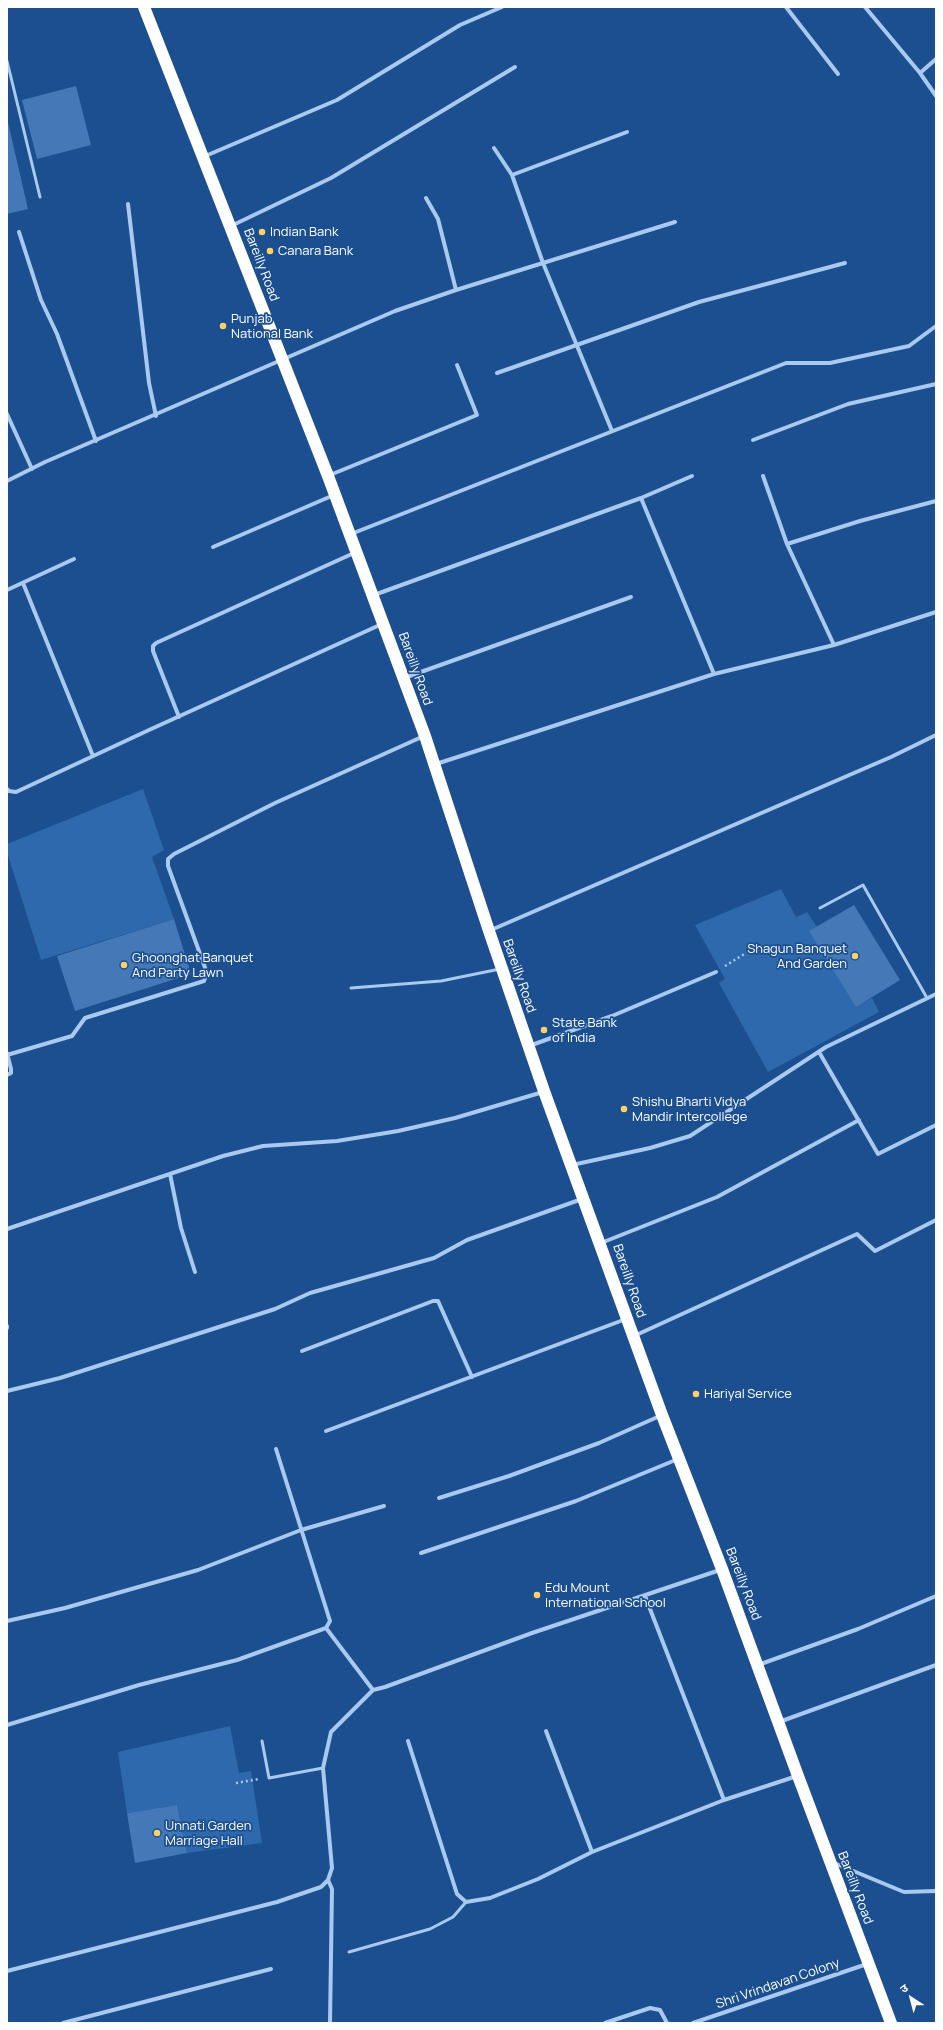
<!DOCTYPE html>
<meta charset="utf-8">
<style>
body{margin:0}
#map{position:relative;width:943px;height:2030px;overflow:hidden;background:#1b4f8f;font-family:Manrope,"Noto Sans Devanagari",sans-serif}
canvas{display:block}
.frame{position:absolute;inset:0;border:8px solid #fff;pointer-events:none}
.north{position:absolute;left:891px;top:1978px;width:40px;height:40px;-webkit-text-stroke:3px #1b4f8f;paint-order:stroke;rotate:324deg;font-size:11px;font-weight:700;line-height:16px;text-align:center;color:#fff}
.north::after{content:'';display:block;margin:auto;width:14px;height:18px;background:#fff;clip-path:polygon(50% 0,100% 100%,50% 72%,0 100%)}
</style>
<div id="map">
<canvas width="943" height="2030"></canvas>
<div class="frame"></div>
<div class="north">उ</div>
</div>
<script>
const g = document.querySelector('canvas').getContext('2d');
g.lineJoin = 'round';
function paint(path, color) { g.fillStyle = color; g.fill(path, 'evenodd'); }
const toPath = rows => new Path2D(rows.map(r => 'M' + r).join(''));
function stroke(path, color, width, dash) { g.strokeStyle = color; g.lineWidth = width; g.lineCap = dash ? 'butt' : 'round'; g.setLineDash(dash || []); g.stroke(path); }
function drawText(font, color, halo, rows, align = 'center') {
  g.font = font + ' Manrope,sans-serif'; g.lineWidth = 3.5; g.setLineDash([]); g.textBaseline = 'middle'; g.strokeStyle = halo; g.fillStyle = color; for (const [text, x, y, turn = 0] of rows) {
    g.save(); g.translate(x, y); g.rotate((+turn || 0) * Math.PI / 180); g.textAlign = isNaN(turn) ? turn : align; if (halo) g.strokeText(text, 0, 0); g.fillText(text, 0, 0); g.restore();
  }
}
paint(toPath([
 [143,789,164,850,152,857,174,919,41,960,7,852,7,844],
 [781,889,796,917,807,912,817,927,810,931,856,1006,872,998,879,1012,768,1072,719,983,725,979,695,925],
 [230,1726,239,1773,251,1771,262,1843,187,1853,177,1805,127,1813,118,1752]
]), '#2e69ad');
paint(toPath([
 [76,86,91,145,37,159,22,100],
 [7,118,28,209,7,214],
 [854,905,900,980,856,1007,809,931],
 [174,919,191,974,75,1011,57,956],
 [177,1805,187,1853,135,1863,127,1813]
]), '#4478b7');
stroke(toPath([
 [725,966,746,953],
 [236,1783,259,1779]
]), '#a9c9ee', 2.5, [2, 3]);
stroke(toPath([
 [7,61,40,197],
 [820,908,863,885,927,998],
 [351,988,441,981,500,969],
 [262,1741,269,1778,323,1768],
 [349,1952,430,1929,453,1917,466,1902]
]), '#a9c9ee', 3);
stroke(toPath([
 [786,7,838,74],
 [865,7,920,73,936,96],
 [920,73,936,59],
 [494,148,512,175,543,263,612,431],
 [203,157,337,100,460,25,502,7],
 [512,175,627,132],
 [426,198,438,219,456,290],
 [128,204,149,383,156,416],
 [231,226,331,178,515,67],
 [19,232,41,300,57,334,96,441],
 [497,373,699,302,845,263],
 [7,414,32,469],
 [753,440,848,404,936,384],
 [330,475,477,415,457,365],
 [763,476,787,544,834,645],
 [7,481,45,462,395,311,456,290,675,222],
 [641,498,714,674],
 [351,534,786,363,830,363,909,346,936,326],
 [787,544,860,521,936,501],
 [213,547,334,495],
 [23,583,93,756],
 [7,590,74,559],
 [374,595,641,498,692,476],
 [404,678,631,597],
 [179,717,153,651,153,646,156,643,354,553],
 [436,764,714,674,834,645,936,612],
 [7,789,9,791,16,792,149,730,382,624],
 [491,930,891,757,936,735],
 [529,1046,612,1016,716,972],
 [819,1052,878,1154,936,1125],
 [7,1053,11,1069,11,1073,7,1075],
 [7,1055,72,1036,85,1018,204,981,207,973,168,866,168,859,174,854,275,803,424,736],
 [572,1165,650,1148,690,1136,826,1047,936,994],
 [170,1174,181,1228,195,1272],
 [7,1229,223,1156,263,1146,337,1141,398,1131,455,1118,543,1092],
 [601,1243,717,1197,859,1120],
 [7,1326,7,1328],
 [634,1336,857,1234,875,1251,936,1220],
 [302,1351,433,1301,438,1301,472,1377],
 [7,1391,60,1378,275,1309,310,1293,434,1258,467,1240,582,1199],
 [326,1431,626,1319],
 [439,1498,509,1476,599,1443,662,1415],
 [421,1553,576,1501,678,1459],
 [645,1596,724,1800],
 [7,1621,65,1608,198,1570,301,1530,384,1506],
 [326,1628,373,1690],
 [758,1665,858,1629,936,1596],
 [779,1722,936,1665],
 [7,1725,139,1685,237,1660,326,1628,330,1621,276,1449],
 [546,1731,592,1852],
 [408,1741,457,1894,466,1902,490,1898,538,1879,592,1852,724,1800,797,1776],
 [834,1863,904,1892,936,1891],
 [328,1880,332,1889,330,2023],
 [7,1971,277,1902,321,1887,328,1880,332,1868,323,1768,331,1732,373,1690,385,1687,532,1633,720,1570],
 [63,2023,271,1969],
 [605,2023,650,2008,660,2010,667,2023],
 [693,2023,867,1964]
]), '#a9c9ee', 4);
stroke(toPath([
 [144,7,328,476,425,736,489,931,544,1091,662,1415,722,1569,798,1776,891,2023]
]), '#fff', 12);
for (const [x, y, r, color] of [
 [262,232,4,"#ffd166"],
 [270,251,4,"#ffd166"],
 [223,326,4,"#ffd166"],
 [855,956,4,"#ffd166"],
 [124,965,4,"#ffd166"],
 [544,1030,4,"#ffd166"],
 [624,1109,4,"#ffd166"],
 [696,1394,4,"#ffd166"],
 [537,1595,4,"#ffd166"],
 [157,1833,4,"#ffd166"]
]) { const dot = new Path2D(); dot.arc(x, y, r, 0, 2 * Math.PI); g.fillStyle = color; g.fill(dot); stroke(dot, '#1b4f8f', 1.5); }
drawText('13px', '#fff', '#1b4f8f', [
 ["Indian Bank",270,232],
 ["Canara Bank",278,251],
 ["Punjab",231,319],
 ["National Bank",231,334],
 ["Shagun Banquet",847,949,"right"],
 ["And Garden",847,964,"right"],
 ["Ghoonghat Banquet",132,958],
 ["And Party Lawn",132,973],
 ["State Bank",552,1023],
 ["of India",552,1038],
 ["Shishu Bharti Vidya",632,1102],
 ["Mandir Intercollege",632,1117],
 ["Hariyal Service",704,1394],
 ["Edu Mount",545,1588],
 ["International School",545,1603],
 ["Unnati Garden",165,1826],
 ["Marriage Hall",165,1841]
], 'left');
drawText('13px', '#fff', '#1b4f8f', [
 ["Bareilly Road",261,265,69],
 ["Bareilly Road",415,669,70],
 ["Bareilly Road",519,976,71],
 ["Bareilly Road",629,1281,71],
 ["Bareilly Road",743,1584,69],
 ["Bareilly Road",855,1888,69],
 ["Shri Vrindavan Colony",778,1984,-19]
]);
</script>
